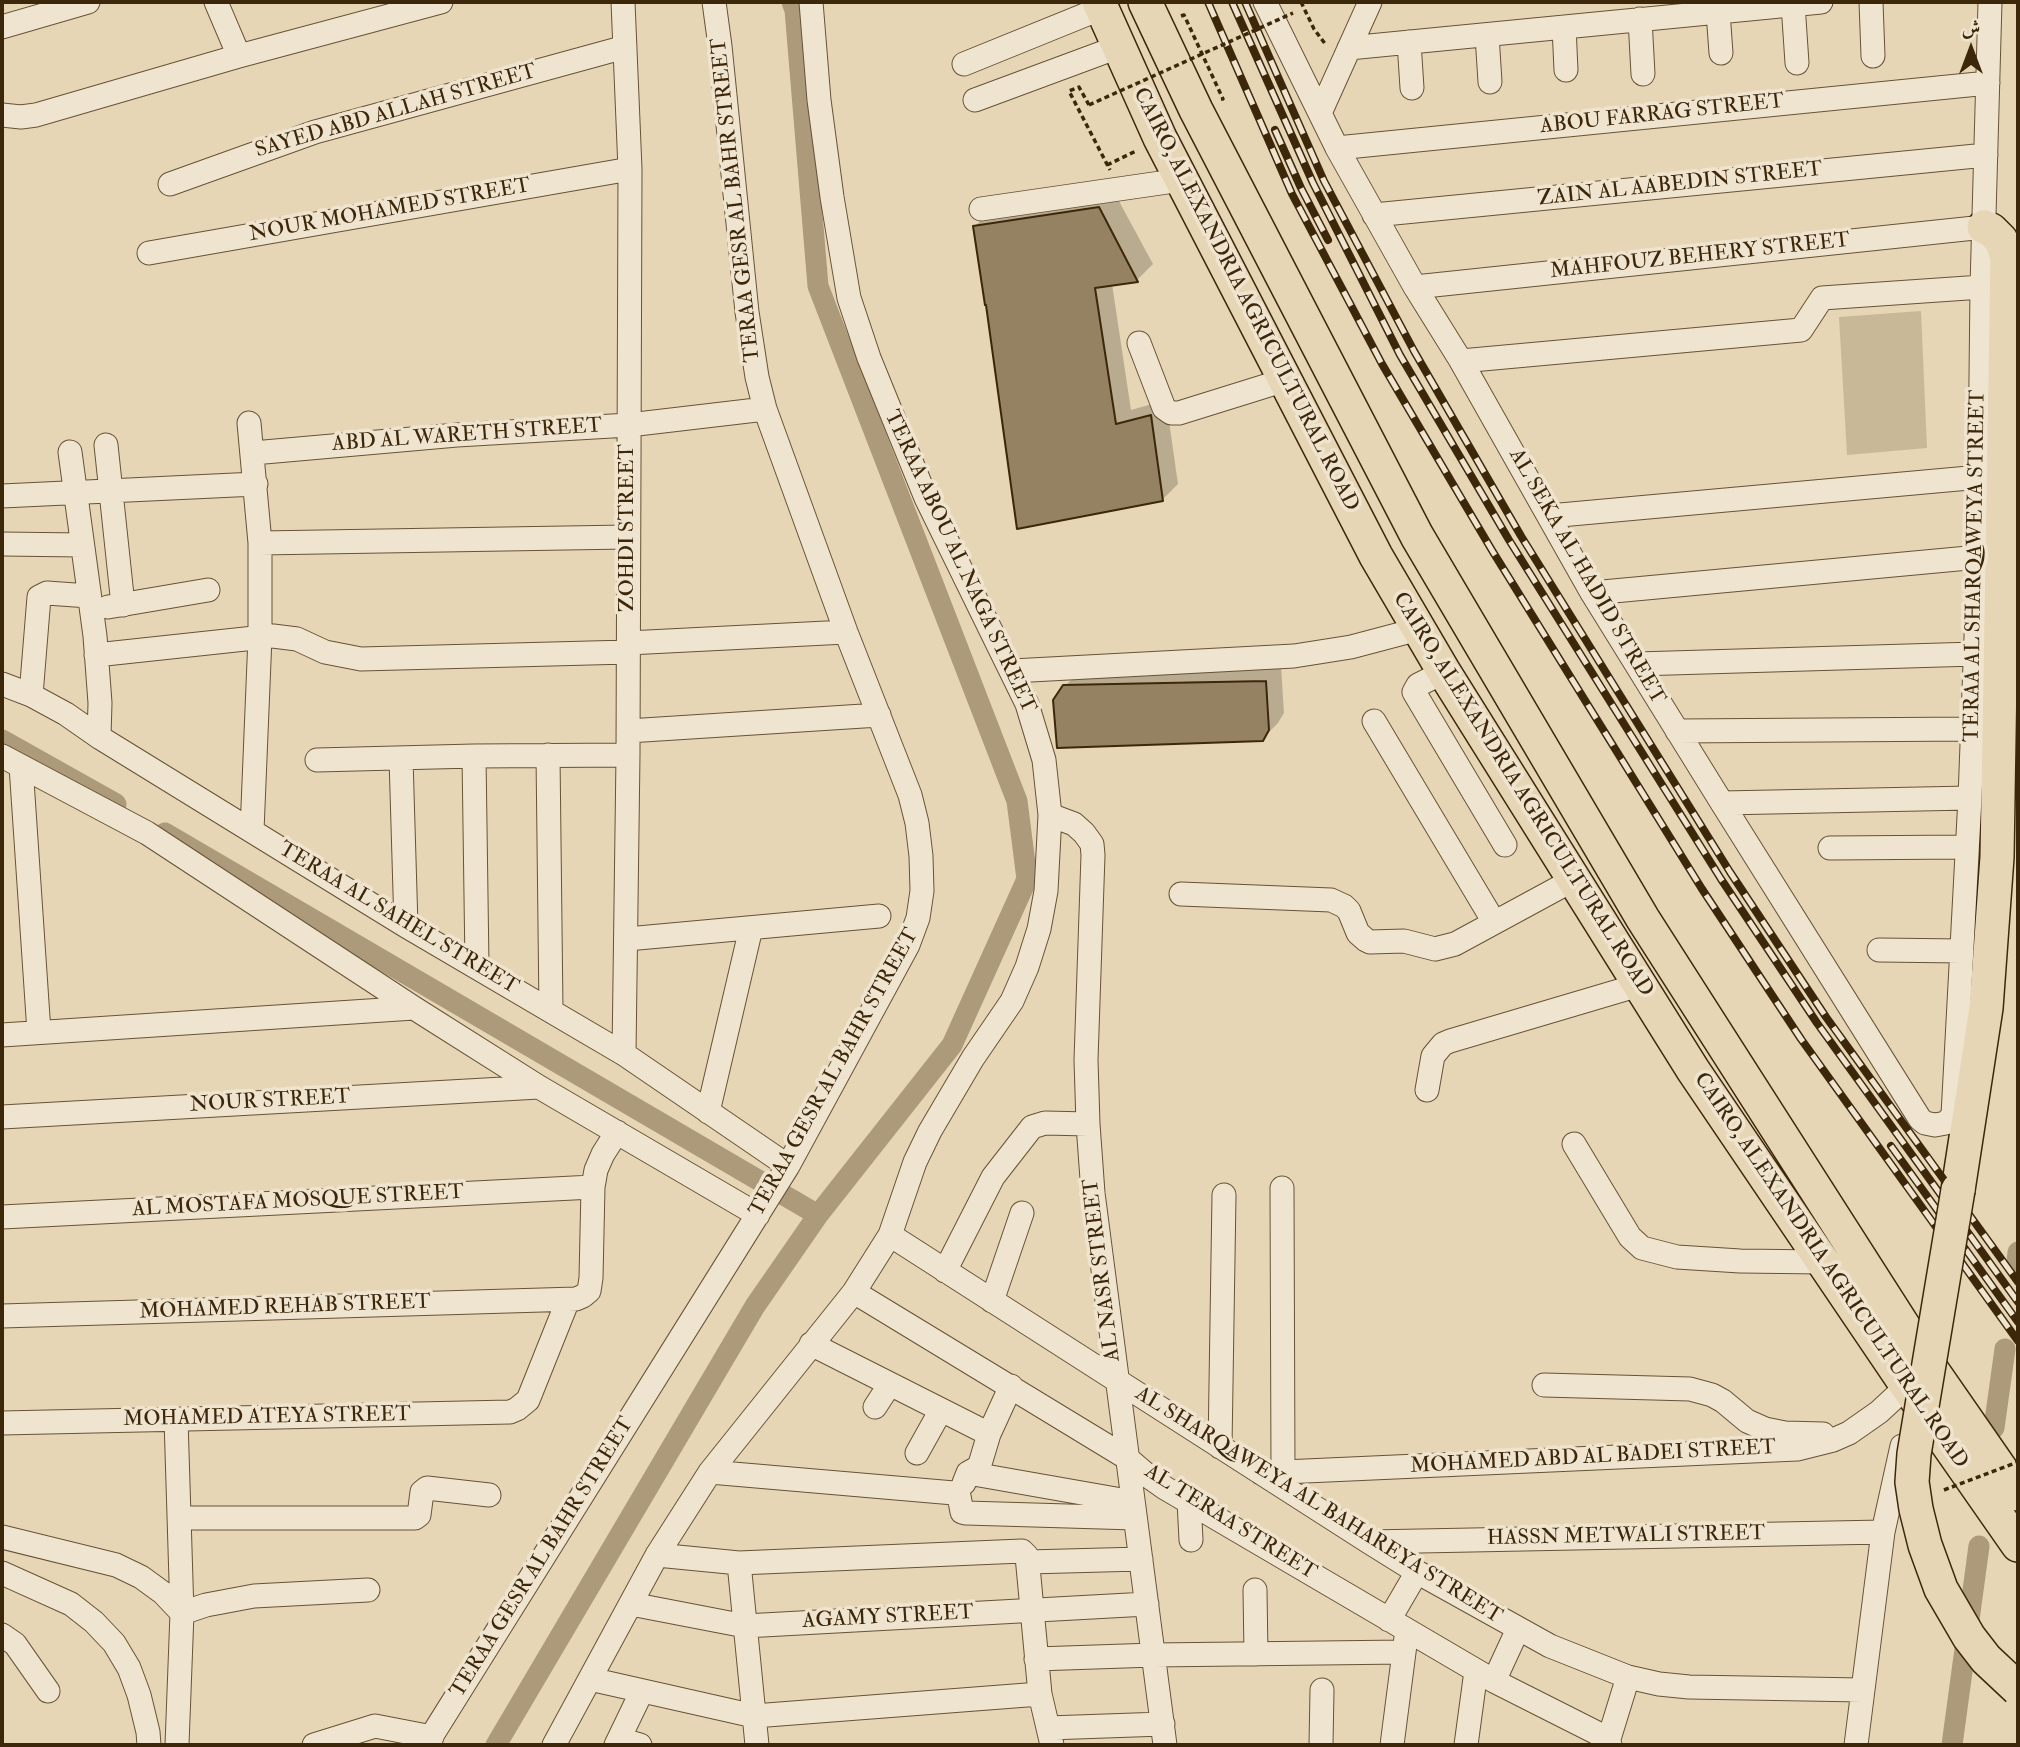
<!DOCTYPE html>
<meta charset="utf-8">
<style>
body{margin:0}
#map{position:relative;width:2020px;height:1747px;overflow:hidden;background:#e6d6b5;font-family:"IM FELL Double Pica",Amiri,serif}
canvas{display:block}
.frame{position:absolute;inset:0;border:4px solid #3d270a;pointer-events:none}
.north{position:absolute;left:1936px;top:14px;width:70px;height:70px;-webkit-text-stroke:5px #efe4cf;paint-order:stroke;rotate:0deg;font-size:19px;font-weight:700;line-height:28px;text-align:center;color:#3d270a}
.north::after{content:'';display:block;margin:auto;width:24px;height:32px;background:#3d270a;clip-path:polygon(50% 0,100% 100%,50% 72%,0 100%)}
</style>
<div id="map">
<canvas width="2020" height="1747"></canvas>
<div class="frame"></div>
<div class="north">ش</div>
</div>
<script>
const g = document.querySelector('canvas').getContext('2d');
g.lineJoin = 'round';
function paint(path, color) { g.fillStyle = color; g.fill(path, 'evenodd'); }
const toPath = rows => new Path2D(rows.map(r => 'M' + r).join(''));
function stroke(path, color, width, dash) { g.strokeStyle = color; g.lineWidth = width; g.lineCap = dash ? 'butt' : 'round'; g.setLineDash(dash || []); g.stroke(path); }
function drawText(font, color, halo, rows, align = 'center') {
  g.font = font + ' "IM FELL Double Pica",serif'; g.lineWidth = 7; g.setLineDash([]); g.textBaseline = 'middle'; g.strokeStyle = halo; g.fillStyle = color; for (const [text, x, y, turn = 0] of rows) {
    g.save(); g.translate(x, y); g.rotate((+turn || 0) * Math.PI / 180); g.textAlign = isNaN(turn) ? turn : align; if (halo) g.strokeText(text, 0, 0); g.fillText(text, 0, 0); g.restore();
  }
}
paint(toPath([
 [1921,311,1927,448,1847,455,1839,317]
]), '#c9b898');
paint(toPath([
 [1114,192,1153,264,1137,280,1112,284,1131,410,1166,400,1178,484,1162,500,975,226,991,211],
 [1281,666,1284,713,1278,723,1262,739,1065,686,1081,670]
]), '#0003');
stroke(toPath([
 [2,740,116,804],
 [165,833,818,1215],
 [2017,1263,2018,1252],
 [1994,1428,2005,1349],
 [496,1745,755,1306,818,1215,952,1045,1027,879,1017,801,818,286,795,10,792,2],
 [1952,1745,1979,1546]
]), '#ad9a7b', 21);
const building = toPath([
 [1099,207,1138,282,1095,288,1116,424,1151,415,1163,501,1017,529,986,305,985,305,973,226,1099,207],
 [1266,681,1269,730,1263,741,1057,748,1053,700,1063,685,1266,681]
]);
paint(building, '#958263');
stroke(building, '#3d270a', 2);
const minor = toPath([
 [216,2,239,56],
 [623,2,630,169,628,755,624,1054],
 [1265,2,1337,148,1415,287,1461,361,1592,593,1722,803,1920,1119,1925,1123,1935,1125,1946,1123,1953,1115,1970,798,1979,557,1982,287,1990,2],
 [1871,2,1873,56],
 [1793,4,1797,63],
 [1718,12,1721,53],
 [1640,19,1643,74],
 [2,27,88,2],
 [1564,27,1566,70],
 [1487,35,1490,82],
 [1409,42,1412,88],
 [1349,48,1821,2],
 [964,64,1102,8],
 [975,100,1118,47],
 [1320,113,1370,2],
 [2,115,21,117,36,115,239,56,441,2],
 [1337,148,1988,83],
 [170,184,315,132,625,47],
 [981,209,1181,180],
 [1374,215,1986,155],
 [149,253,630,169],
 [1415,287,1984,227],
 [1139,343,1164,408,1171,413,1179,413,1285,380],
 [1461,361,1801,330,1822,298,1982,287],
 [249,423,260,543,260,637,252,831],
 [106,445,123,605],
 [70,452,95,636,100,703,99,737],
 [253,453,457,435,629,425,765,409],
 [2,496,256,484],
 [1549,516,1980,477],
 [260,543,627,537],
 [2,544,82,545],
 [1592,593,1979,557],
 [108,607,208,590],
 [628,643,846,632],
 [96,655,273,636,297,639,325,652,361,659,628,652],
 [1637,664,1975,654],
 [1012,671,1294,656,1351,647,1419,629],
 [1444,672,1418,685,1414,692,1505,845],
 [2,684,31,695,66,714,99,737,406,926,624,1054,788,1166],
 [31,695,39,597,47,593,89,596],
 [1374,721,1494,922],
 [628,731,879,715],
 [1677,731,1972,729],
 [548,755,551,1011],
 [2,756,147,833,414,1008,539,1087,758,1215],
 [474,756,477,966],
 [401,758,406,926],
 [317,760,474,756,628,755],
 [21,766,39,1032],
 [1722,803,1970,798],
 [1050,815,1074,824,1084,833,1092,844,1093,855,1086,1060,1088,1124,1093,1193,1165,1745],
 [1830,848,1967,847],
 [1181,894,1331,900,1344,906,1349,911,1358,933,1366,940,1370,942,1404,941,1435,949,1455,944,1573,880],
 [627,939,879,916],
 [1879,950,1962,951],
 [2,1035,414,1008],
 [1427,1090,1433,1056,1443,1044,1450,1041,1639,985],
 [708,1112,751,928],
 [2,1117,539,1087],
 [1574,1144,1630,1237,1642,1248,1677,1257,1740,1261,1823,1262],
 [1282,1188,1283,1472],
 [2,1217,593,1187],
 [890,1235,1369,1542,1417,1572,1550,1646,1628,1677,1659,1684,1689,1687,1862,1690],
 [945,1271,993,1177,1032,1127,1045,1123,1088,1124],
 [854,1292,1127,1458,1148,1476,1165,1488,1494,1681,1599,1734,1610,1745],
 [992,1301,1022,1213],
 [2,1316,576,1299,583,1296,589,1291,591,1278,593,1187,596,1170,603,1154,617,1132],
 [811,1344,989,1434],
 [1544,1385,1690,1389,1712,1395,1723,1401,1747,1421,1765,1429,1785,1433,1823,1434],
 [875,1407,890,1384],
 [176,1419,182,1613,177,1745],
 [2,1423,510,1412,517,1409,528,1400,568,1300],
 [1220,1447,1224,1195],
 [917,1453,941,1410],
 [710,1472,954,1493,959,1496],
 [968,1473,1133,1502],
 [1261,1473,1797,1449,1833,1440,1849,1433,1879,1412,1907,1386],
 [964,1483,968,1473,977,1468,980,1464,989,1434,1011,1386],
 [959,1496,962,1512,966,1513,1135,1518],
 [1189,1501,1191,1540],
 [179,1518,415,1518,419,1515,422,1492,427,1488,489,1495],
 [2,1537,116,1565,141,1577,163,1593,182,1613,206,1605,254,1596,368,1590],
 [1369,1542,1883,1532],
 [657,1555,739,1563,1022,1551,1027,1556,1040,1694,1052,1745],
 [1028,1562,1141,1559],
 [739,1563,757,1745],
 [2,1573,71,1604,94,1622,114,1643,129,1668,139,1695,148,1732,149,1745],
 [1255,1590,1256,1654],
 [631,1604,745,1626,1147,1604],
 [1389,1620,1417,1572],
 [2,1635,15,1644,48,1691],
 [1036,1659,1154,1655,1404,1652],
 [590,1679,754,1716,1040,1694],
 [1494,1681,1518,1629],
 [1048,1728,1163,1724],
 [619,1739,640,1745],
 [1608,1742,1628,1677],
 [314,1745,375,1726,432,1737],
 [426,1745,788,1166,908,945,918,918,922,891,921,856,917,823,910,795,846,632,765,409,757,377,747,312,720,46,714,2],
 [554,1745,657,1555,710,1472,854,1292,890,1235,915,1162,930,1131,973,1058,1012,1001,1027,967,1039,929,1046,891,1050,815,1044,760,1027,704,926,498,869,358,849,298,832,197,819,100,811,2],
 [616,1745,642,1691],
 [1321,1745,1322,1690],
 [1392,1745,1406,1637],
 [1466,1745,1476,1671],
 [1856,1745,1883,1532,1902,1446]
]);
const highway = toPath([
 [1099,2,1160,138,1376,556,1444,672,1693,1070,1907,1386,2018,1545],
 [1145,2,1196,110,1417,536,1643,919,1925,1360,2018,1494],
 [1958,1190,1986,1008,1997,857,2007,257,2001,240,1991,230,1984,227]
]);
stroke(minor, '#675335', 25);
stroke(highway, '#3d270a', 36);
stroke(toPath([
 [1301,2,1314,29,1326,45],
 [1181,16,1184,15,1223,99,1221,99],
 [1089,105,1079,87,1069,91,1110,170],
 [1107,165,1136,151]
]), '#3d270a', 3.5, [5, 3.5]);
stroke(minor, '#efe4cf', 23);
stroke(highway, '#e6d6b5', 33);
const rail = toPath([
 [1208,2,1292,194,1382,364,1493,552,1702,889,1801,1039,2018,1341],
 [1232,2,1313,183,1400,355,1509,540,1721,879,1817,1023,2018,1302],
 [1245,2,1324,181,1414,351,1521,536,1730,872,1826,1017,2018,1282],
 [1275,130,1301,188,1328,240],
 [1891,1146,2018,1322]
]);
stroke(rail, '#3d270a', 8);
stroke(rail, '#efe4cf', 5, [16]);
const highwayBridge = toPath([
 [1958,1190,1914,1454,1912,1482,1916,1509,1925,1545,1941,1589,1969,1637,1986,1659,2018,1689]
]);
stroke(highwayBridge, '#3d270a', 36, []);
stroke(toPath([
 [1089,105,1293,13],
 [1944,1490,2018,1462]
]), '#3d270a', 3.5, [5, 3.5]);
stroke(highwayBridge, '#e6d6b5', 33);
drawText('21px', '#3d270a', '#efe4cf', [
 ["SAYED ABD ALLAH STREET",396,112,-16],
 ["ABOU FARRAG STREET",1662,115,-6],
 ["ZAIN AL AABEDIN STREET",1680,185,-6],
 ["TERAA GESR AL BAHR STREET",737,200,-96],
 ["NOUR MOHAMED STREET",390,211,-10],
 ["MAHFOUZ BEHERY STREET",1700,257,-6],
 ["CAIRO, ALEXANDRIA AGRICULTURAL ROAD",1245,300,63],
 ["ABD AL WARETH STREET",467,436,-4],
 ["ZOHDI STREET",628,528,-90],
 ["TERAA ABOU AL NAGA STREET",959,562,65],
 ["TERAA AL SHARQAWEYA STREET",1976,566,-89],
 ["AL SEKA AL HADID STREET",1586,577,60],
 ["CAIRO, ALEXANDRIA AGRICULTURAL ROAD",1522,795,58],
 ["TERAA AL SAHEL STREET",398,919,31],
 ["TERAA GESR AL BAHR STREET",835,1073,-61],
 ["NOUR STREET",270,1102,-3],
 ["AL MOSTAFA MOSQUE STREET",298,1202,-3],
 ["AL NASR STREET",1103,1270,-97],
 ["CAIRO, ALEXANDRIA AGRICULTURAL ROAD",1830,1271,56],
 ["MOHAMED REHAB STREET",285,1308,-2],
 ["MOHAMED ATEYA STREET",267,1418,-1],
 ["MOHAMED ABD AL BADEI STREET",1593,1458,-3],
 ["AL SHARQAWEYA AL BAHAREYA STREET",1318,1506,32],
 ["AL TERAA STREET",1230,1523,32],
 ["HASSN METWALI STREET",1626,1537,-1],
 ["TERAA GESR AL BAHR STREET",543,1558,-58],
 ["AGAMY STREET",888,1618,-3]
]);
</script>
